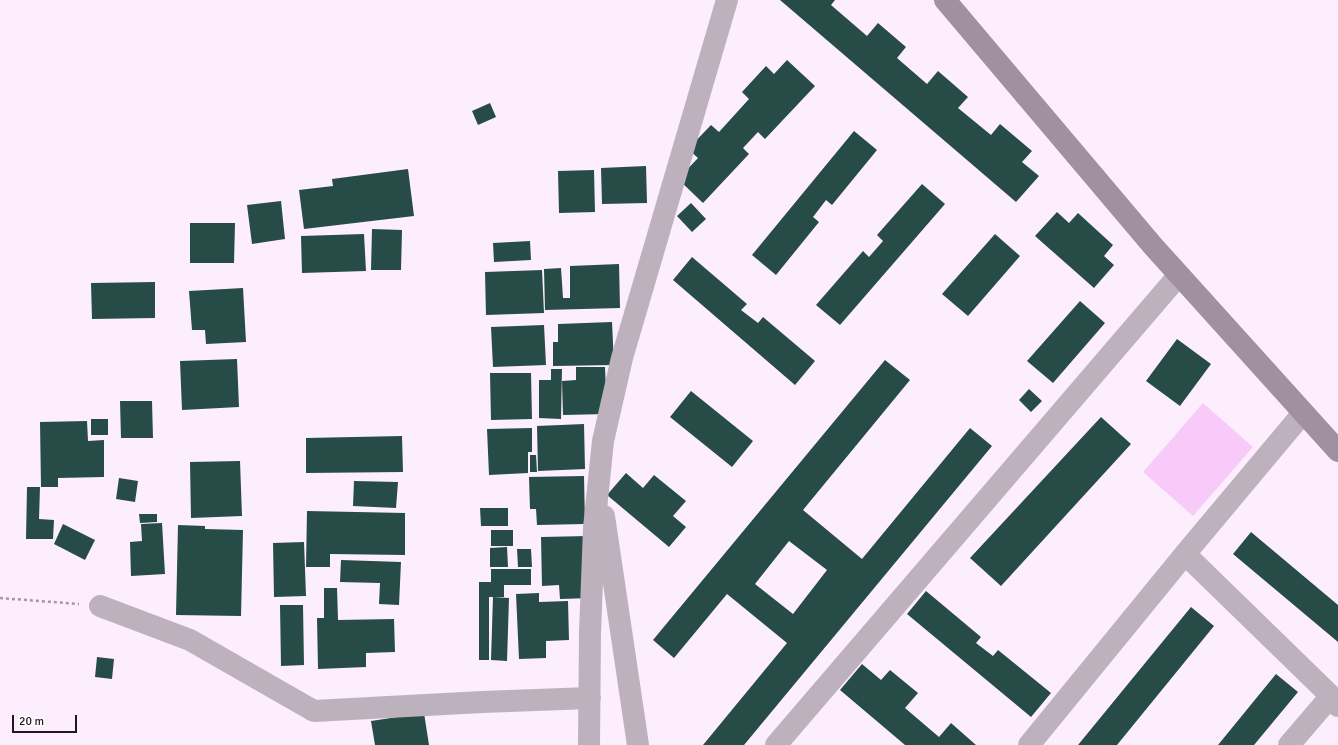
<!DOCTYPE html>
<style>
body{margin:0}
#map{position:relative;width:1338px;height:745px;overflow:hidden;background:#fceefd;font-family:Signika,sans-serif}
canvas{display:block}
.scale{position:absolute;left:12px;top:715px;width:65px;height:18px;box-sizing:border-box;border:2px solid #201720;border-top:0;padding-left:5px;font-size:12px;line-height:14px;white-space:nowrap;color:#201720;-webkit-text-stroke:3px #fff;paint-order:stroke}
</style>
<div id="map">
<canvas width="1338" height="745"></canvas>
<div class="scale">20 m</div>
</div>
<script>
const g = document.querySelector('canvas').getContext('2d');
g.lineJoin = 'round';
function paint(path, color) { g.fillStyle = color; g.fill(path, 'evenodd'); }
const toPath = rows => new Path2D(rows.map(r => 'M' + r).join(''));
function stroke(path, color, width, dash) { g.strokeStyle = color; g.lineWidth = width; g.lineCap = dash ? 'butt' : 'round'; g.setLineDash(dash || []); g.stroke(path); }
paint(toPath([
 [1203,403,1253,447,1193,516,1143,472]
]), '#f8cafa');
paint(toPath([
 [780,0,835,0,831,5,867,36,878,23,906,47,897,58,927,84,938,71,968,97,958,108,991,135,1000,124,1032,151,1022,162,1039,176,1016,202],
 [787,60,815,86,765,139,758,132,743,148,749,154,703,203,678,179,698,158,688,149,711,125,719,132,749,99,742,92,766,66,774,74],
 [490,103,496,117,478,125,472,111],
 [854,131,877,150,832,205,826,200,813,217,819,222,776,275,752,255],
 [646,166,647,203,602,204,601,168],
 [408,169,414,216,304,229,299,190,333,186,332,179],
 [594,170,595,212,559,213,558,171],
 [922,184,945,204,840,325,816,305,863,251,869,257,883,241,877,235],
 [281,201,285,239,252,244,247,205],
 [691,203,706,219,692,232,677,216],
 [1057,212,1069,223,1078,213,1113,245,1104,256,1114,265,1094,288,1035,236],
 [190,223,235,223,234,263,190,263],
 [372,229,402,230,401,270,371,270],
 [364,234,366,271,302,273,301,236],
 [995,234,1020,256,968,316,942,294],
 [530,241,531,260,494,262,493,243],
 [692,257,747,304,741,310,758,323,763,317,815,361,795,385,673,280],
 [619,264,620,308,545,310,544,269,561,268,563,298,570,298,570,266],
 [542,270,544,313,486,315,485,272],
 [155,282,155,318,92,319,91,283],
 [243,288,246,342,206,344,205,330,192,330,189,291],
 [1080,301,1105,323,1053,383,1027,361],
 [612,322,614,365,553,366,553,342,558,342,558,324],
 [544,325,546,365,493,367,491,327],
 [1177,339,1211,364,1180,406,1146,381],
 [237,359,239,407,182,410,180,361],
 [885,360,910,380,803,510,862,559,970,428,992,446,744,745,703,745,787,643,727,594,674,658,653,640],
 [789,541,827,570,793,614,755,584],
 [576,367,605,367,607,414,563,415,562,381,576,380],
 [551,369,562,369,561,419,539,418,539,380,551,380],
 [490,373,531,373,532,419,491,420],
 [1029,389,1042,401,1031,412,1019,400],
 [691,391,753,441,732,467,670,417],
 [120,401,152,401,153,438,121,438],
 [1101,417,1131,444,1001,586,970,558],
 [91,419,108,419,108,435,91,435],
 [87,421,88,441,104,440,104,477,58,478,58,487,41,487,40,422],
 [584,424,585,469,538,471,537,426],
 [532,428,532,452,528,452,528,473,489,475,487,429],
 [402,436,403,472,306,473,306,438],
 [530,455,536,455,537,472,530,472],
 [240,461,242,516,191,518,190,462],
 [626,473,643,488,654,475,686,501,673,516,686,527,669,547,607,495],
 [584,476,585,524,537,525,536,509,530,509,529,477],
 [119,478,138,481,135,502,116,499],
 [354,481,398,482,396,508,353,506],
 [27,487,40,487,39,519,54,520,53,539,26,539],
 [480,508,508,508,508,526,481,526],
 [307,511,405,513,405,555,330,554,330,567,306,567],
 [139,514,157,514,157,522,140,523],
 [162,523,165,574,131,576,130,542,142,541,141,524],
 [63,524,95,540,85,560,54,544],
 [178,525,205,526,205,529,243,530,241,616,176,615],
 [491,530,513,530,513,546,491,546],
 [1251,532,1338,605,1338,642,1233,554],
 [589,536,591,598,560,599,559,585,542,586,541,537],
 [304,542,306,596,274,597,273,543],
 [507,547,508,567,490,567,490,548],
 [517,549,531,549,532,567,518,567],
 [341,560,401,562,399,605,379,604,380,583,340,582],
 [491,569,531,569,531,585,504,585,504,597,489,597,489,660,479,660,479,582,491,582],
 [324,588,337,588,338,620,394,619,395,652,366,653,366,667,318,669,317,618,324,618],
 [926,591,981,637,976,643,993,656,998,650,1051,693,1031,717,907,614],
 [539,593,539,602,568,601,569,640,546,641,546,658,519,659,516,594],
 [493,597,509,598,507,661,491,660],
 [280,605,303,605,304,665,281,666],
 [1191,607,1214,626,1117,745,1078,745],
 [97,657,114,659,112,679,95,677],
 [862,664,881,680,890,670,918,693,905,708,939,737,951,723,976,745,905,745,840,690],
 [1276,674,1298,692,1254,745,1218,745],
 [424,713,429,745,375,745,371,721]
]), '#274b46');
stroke(toPath([
 [0,598,79,604]
]), '#a498a5', 2.5, [3, 3]);
stroke(toPath([
 [604,516,638,745],
 [1185,554,1331,696,1338,706],
 [100,606,190,640,314,711,482,702,590,698],
 [589,745,590,633,594,528,603,441,622,358,727,0],
 [776,745,1179,275],
 [1029,745,1185,554,1303,413],
 [1289,745,1331,696]
]), '#bcb1bc', 22);
stroke(toPath([
 [945,0,1153,246,1338,451]
]), '#a091a1', 22);
</script>
